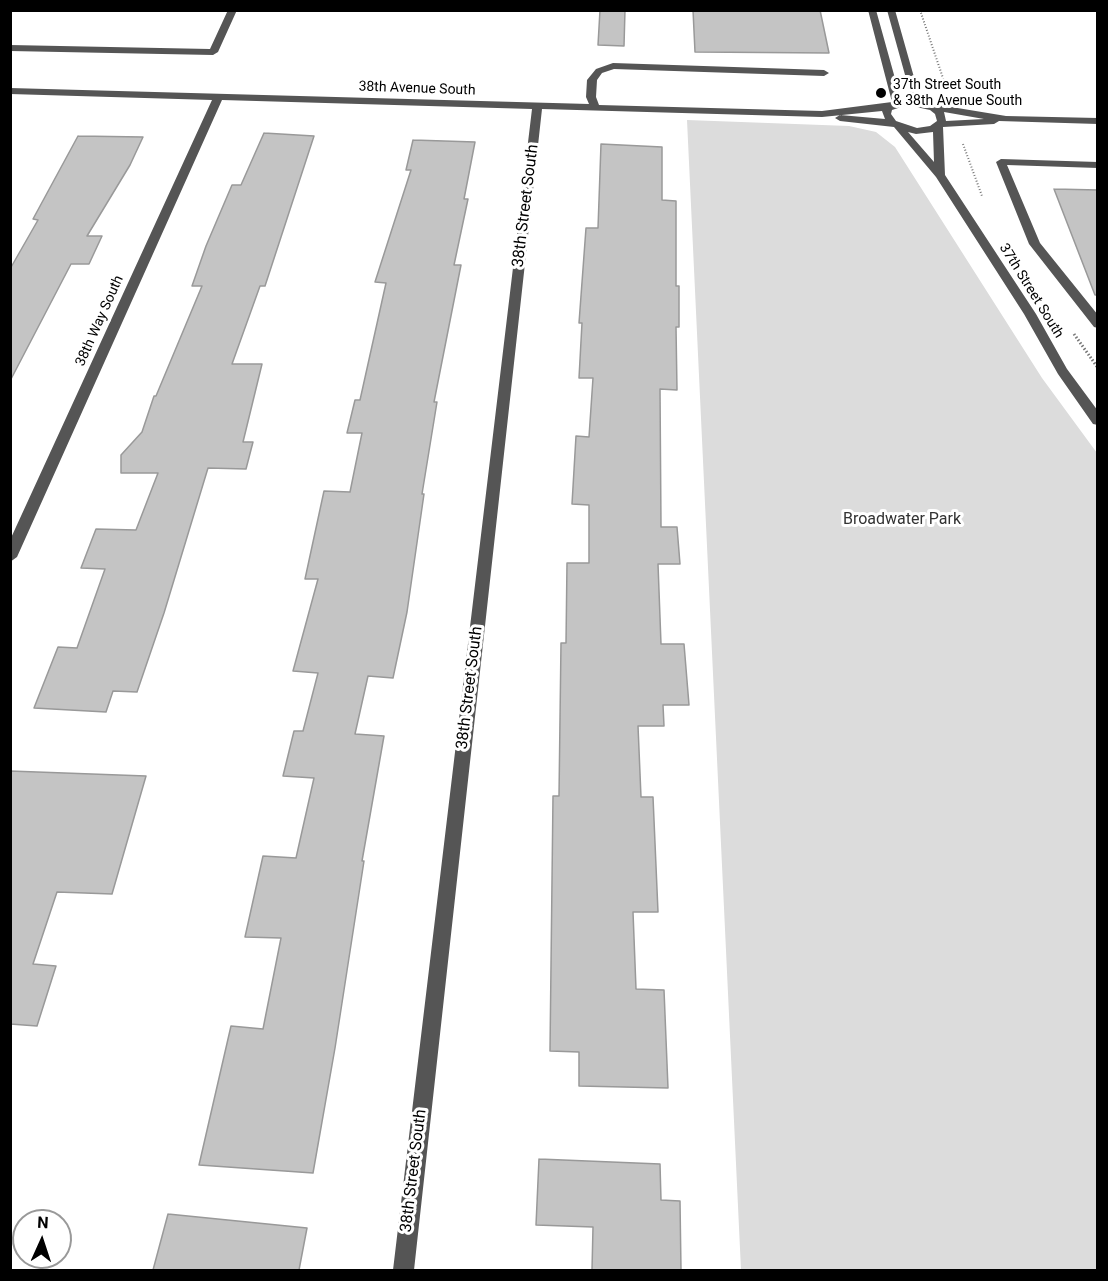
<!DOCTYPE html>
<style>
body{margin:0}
#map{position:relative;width:1108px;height:1281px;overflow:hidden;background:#fff;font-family:Roboto,sans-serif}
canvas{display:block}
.frame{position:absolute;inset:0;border:12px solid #000;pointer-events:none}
.north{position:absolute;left:12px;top:1209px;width:60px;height:60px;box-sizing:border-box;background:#fff;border:2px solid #999;border-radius:50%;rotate:3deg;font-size:16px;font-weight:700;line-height:24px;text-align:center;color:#000}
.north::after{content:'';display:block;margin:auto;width:21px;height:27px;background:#000;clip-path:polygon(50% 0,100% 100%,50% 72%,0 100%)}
</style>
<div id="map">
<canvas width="1108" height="1281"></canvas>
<div class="frame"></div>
<div class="north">N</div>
</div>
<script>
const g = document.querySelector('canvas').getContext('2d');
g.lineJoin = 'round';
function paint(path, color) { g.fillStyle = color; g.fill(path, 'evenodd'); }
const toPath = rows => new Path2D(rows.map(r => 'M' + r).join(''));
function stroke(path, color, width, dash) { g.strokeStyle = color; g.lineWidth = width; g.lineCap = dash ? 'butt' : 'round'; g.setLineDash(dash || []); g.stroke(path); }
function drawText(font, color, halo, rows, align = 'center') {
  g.font = font + ' Roboto,sans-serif'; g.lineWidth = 6; g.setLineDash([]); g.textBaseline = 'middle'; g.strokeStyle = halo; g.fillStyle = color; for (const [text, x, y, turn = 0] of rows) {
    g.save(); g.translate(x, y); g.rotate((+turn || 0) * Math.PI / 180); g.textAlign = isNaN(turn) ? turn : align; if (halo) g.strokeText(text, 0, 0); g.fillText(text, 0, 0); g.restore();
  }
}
paint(toPath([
 [687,120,849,126,876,132,895,147,1042,378,1097,453,1097,1270,741,1270]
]), '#dcdcdc');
const building = toPath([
 [600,10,625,10,624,46,598,45,600,10],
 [693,10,820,10,829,53,695,52,693,10],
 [264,133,314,136,265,286,260,286,232,364,262,364,243,442,253,442,246,469,208,468,164,613,137,692,113,691,106,712,34,708,58,647,77,648,105,569,81,568,96,529,136,530,158,473,121,473,121,455,142,432,154,396,156,396,202,286,192,286,206,246,232,185,241,185,264,133],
 [78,136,143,137,130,165,87,236,102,236,89,264,71,264,10,381,10,269,38,220,33,219,78,136],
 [413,140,475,142,464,199,468,199,454,265,461,265,434,402,437,402,422,494,424,494,407,612,393,678,368,676,355,734,384,736,362,861,364,861,335,1048,313,1173,199,1165,231,1026,263,1029,281,938,245,937,263,856,296,858,314,778,283,776,294,731,303,731,318,673,293,671,318,579,305,579,324,491,350,492,362,433,347,433,355,400,360,400,386,283,375,282,411,170,406,170,413,140],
 [601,144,662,147,662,200,676,201,676,286,679,286,679,327,676,327,677,390,660,389,661,527,677,527,680,564,658,564,661,644,684,644,689,705,663,705,664,726,638,726,641,797,653,797,658,912,633,912,636,989,664,990,668,1088,579,1086,579,1052,550,1051,553,796,559,796,561,643,566,643,567,563,589,563,589,505,572,504,576,436,589,437,593,378,579,378,582,323,579,323,586,228,598,228,601,144],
 [1054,189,1098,190,1098,295,1095,295,1054,189],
 [10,771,146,776,112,894,57,892,33,964,56,966,37,1026,10,1024,10,771],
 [539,1159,660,1164,661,1200,680,1201,681,1270,592,1270,593,1227,536,1225,539,1159],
 [168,1214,307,1228,299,1270,153,1270,168,1214]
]);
paint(building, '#c4c4c4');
stroke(building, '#999', 1.5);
stroke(toPath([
 [920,10,946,87],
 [963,144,982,196]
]), '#777', 2, [1, 2]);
stroke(toPath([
 [1074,334,1098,368]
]), '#777', 3, [1.5, 2]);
paint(toPath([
 [228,10,237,10,218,52,213,55,10,51,10,45,210,49,228,10],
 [868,10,876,10,901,100,912,100,887,10,895,10,921,102,1006,116,1098,118,1098,124,999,121,994,124,943,127,945,175,1036,314,1067,369,1098,411,1098,425,1093,424,1058,374,1024,314,936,177,894,127,840,121,835,118,840,115,885,119,882,111,822,117,542,109,414,1270,393,1270,532,109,222,100,17,557,10,562,10,540,212,100,10,94,10,88,589,104,586,97,587,80,596,69,613,63,824,70,829,73,824,76,614,69,602,73,597,80,596,97,599,105,822,111,892,102,868,10],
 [907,105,930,110,935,114,937,121,930,126,917,128,896,121,891,114,892,110,907,105],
 [944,112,984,119,946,121,944,112],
 [908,132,916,134,933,132,934,162,908,132],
 [1001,159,1098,162,1098,168,1007,165,1040,243,1098,315,1098,328,1094,327,1029,244,996,162,1001,159]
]), '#555');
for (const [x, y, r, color] of [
 [881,93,6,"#000"]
]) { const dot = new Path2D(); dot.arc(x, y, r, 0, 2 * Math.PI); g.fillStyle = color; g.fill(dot); stroke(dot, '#fff', 2); }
drawText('14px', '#000', '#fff', [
 ["37th Street South",893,85],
 ["& 38th Avenue South",893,101]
], 'left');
drawText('14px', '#000', '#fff', [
 ["38th Avenue South",417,89,2],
 ["37th Street South",1031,291,58],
 ["38th Way South",100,321,-66]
]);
drawText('16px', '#000', '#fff', [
 ["38th Street South",526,206,-83],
 ["38th Street South",470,688,-83],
 ["38th Street South",414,1171,-83]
]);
drawText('16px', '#333', '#fff', [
 ["Broadwater Park",902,520]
]);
</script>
